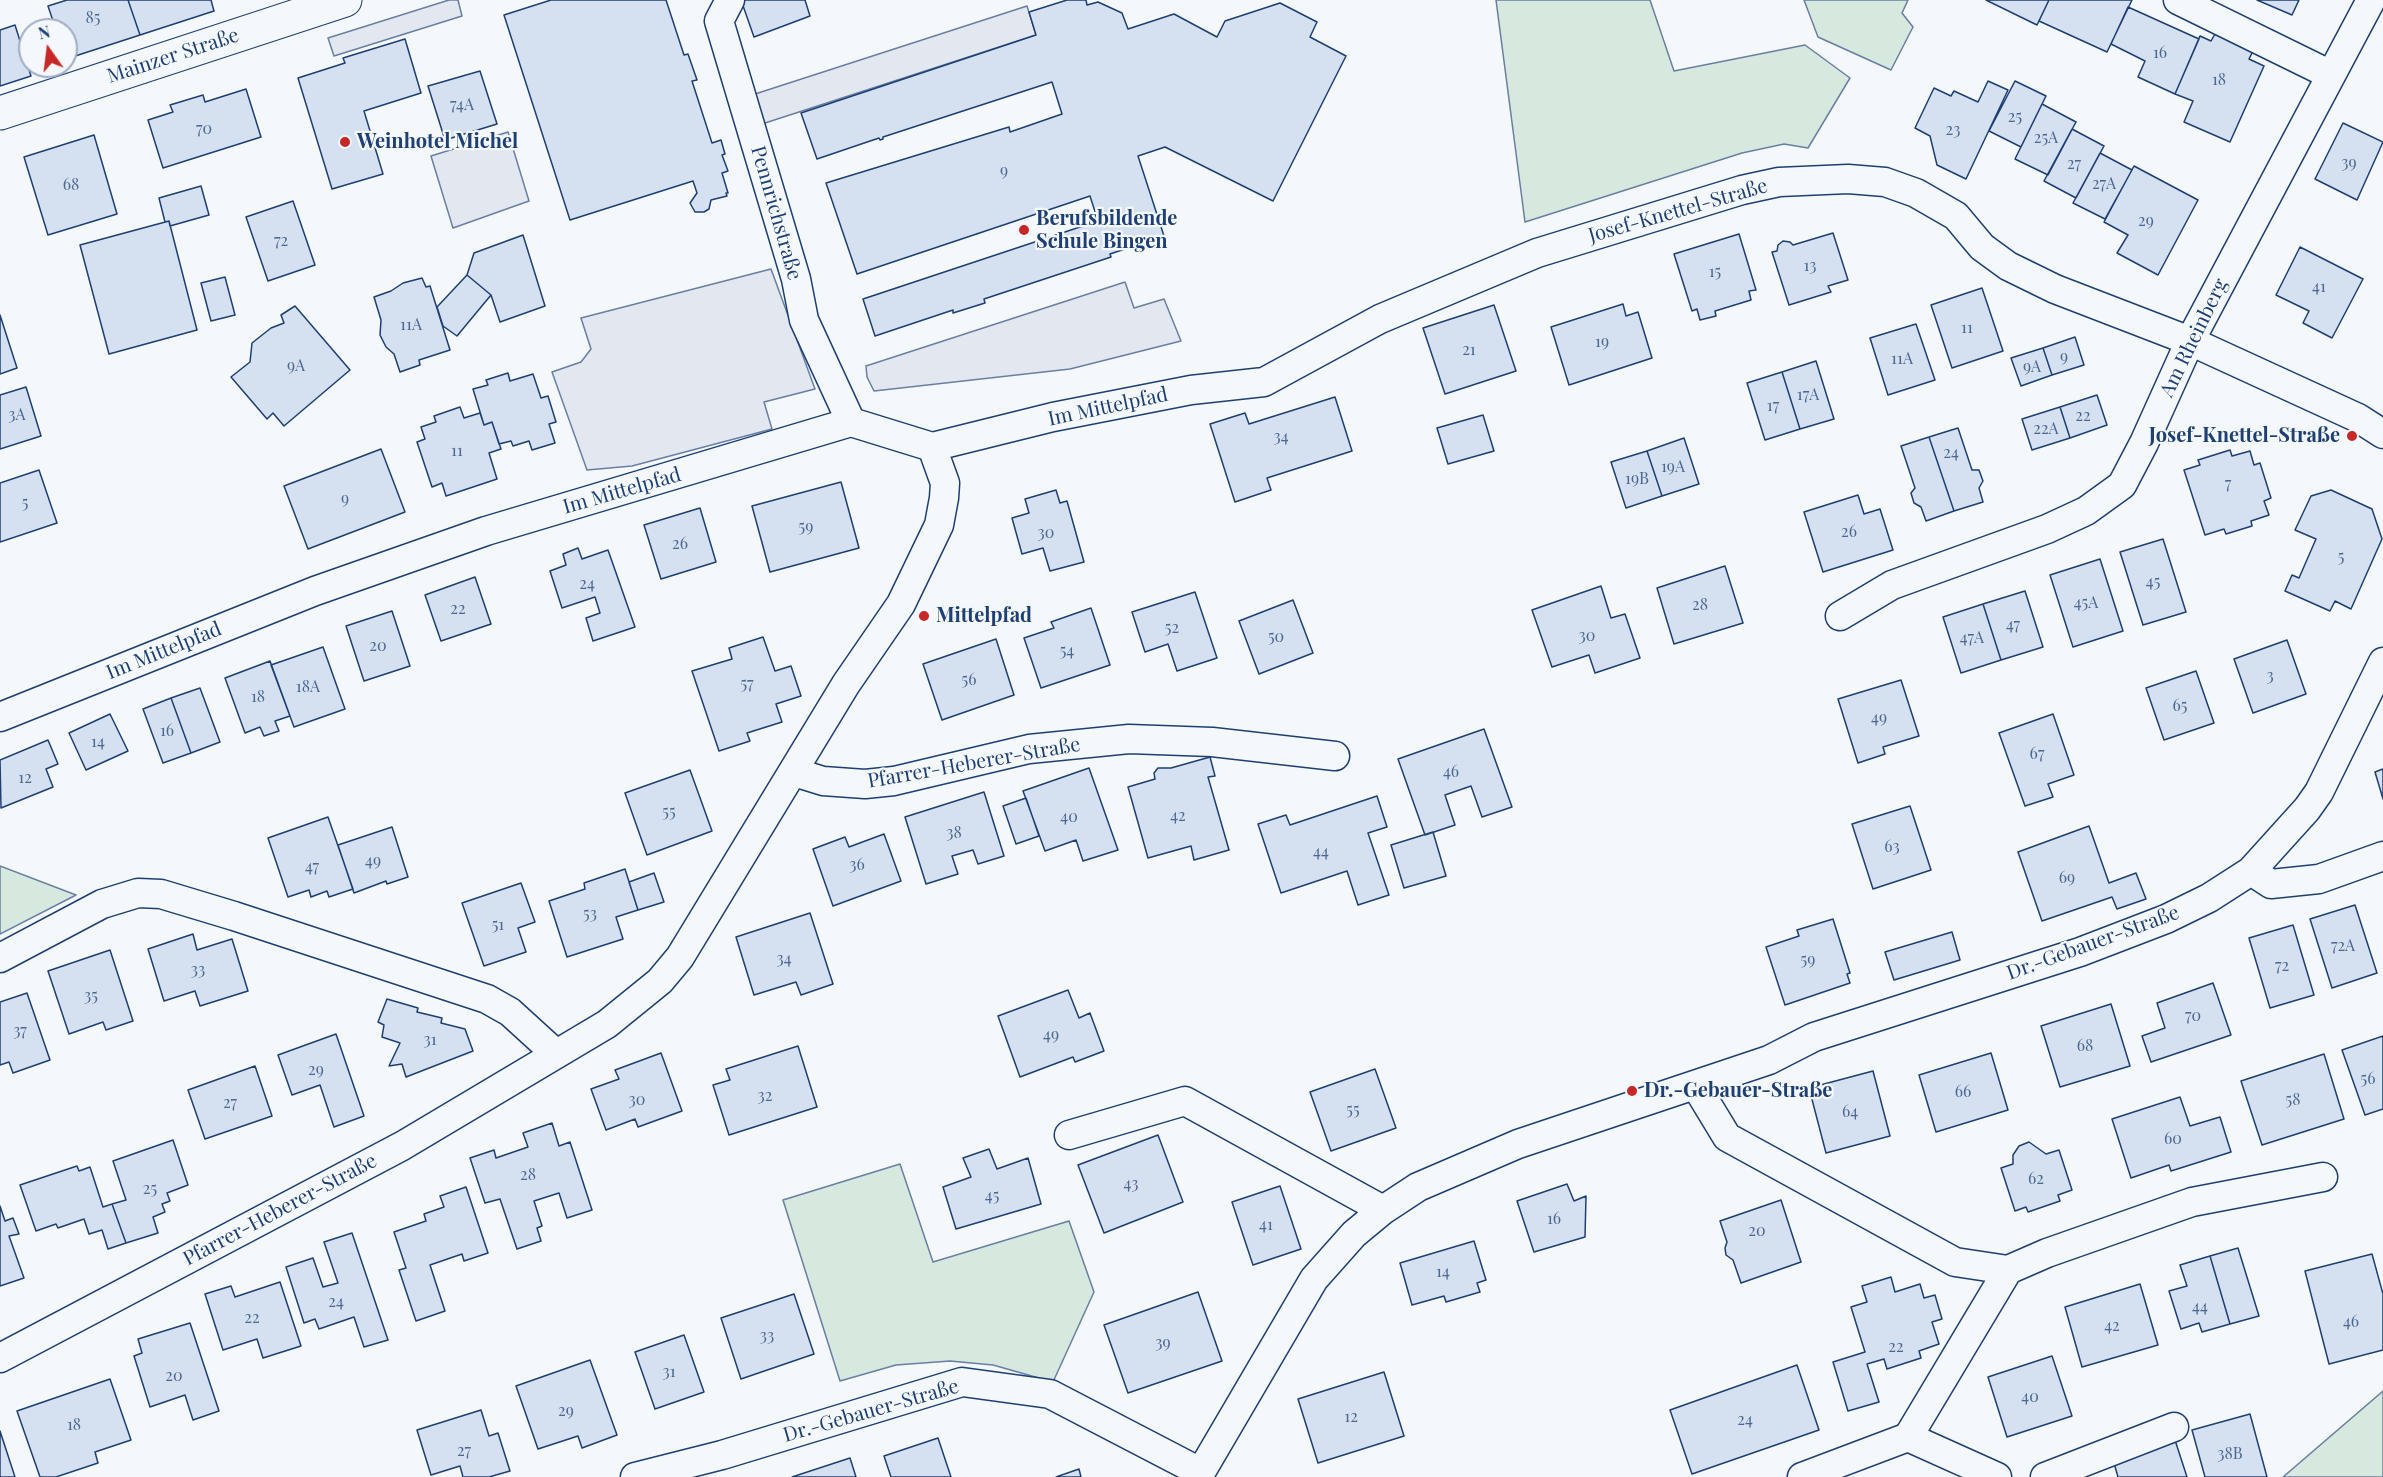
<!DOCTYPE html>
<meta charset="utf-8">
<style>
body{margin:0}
#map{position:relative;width:2383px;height:1477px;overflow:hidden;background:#f4f7fb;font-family:"Playfair Display",serif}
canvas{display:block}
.north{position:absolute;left:18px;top:18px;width:60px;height:60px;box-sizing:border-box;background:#f4f7fb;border:2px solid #9eadc5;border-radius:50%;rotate:346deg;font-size:16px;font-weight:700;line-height:24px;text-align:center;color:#1d3f73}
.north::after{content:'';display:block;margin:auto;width:21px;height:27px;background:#c62828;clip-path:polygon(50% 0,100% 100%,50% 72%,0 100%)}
</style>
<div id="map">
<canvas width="2383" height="1477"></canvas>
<div class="north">N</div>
</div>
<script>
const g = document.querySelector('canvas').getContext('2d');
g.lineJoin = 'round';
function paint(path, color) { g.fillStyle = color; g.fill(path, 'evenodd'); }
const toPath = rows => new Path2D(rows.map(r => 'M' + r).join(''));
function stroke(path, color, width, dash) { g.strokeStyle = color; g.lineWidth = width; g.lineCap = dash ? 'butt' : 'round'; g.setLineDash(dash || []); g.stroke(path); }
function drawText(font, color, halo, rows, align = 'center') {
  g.font = font + ' "Playfair Display",serif'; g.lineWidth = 4.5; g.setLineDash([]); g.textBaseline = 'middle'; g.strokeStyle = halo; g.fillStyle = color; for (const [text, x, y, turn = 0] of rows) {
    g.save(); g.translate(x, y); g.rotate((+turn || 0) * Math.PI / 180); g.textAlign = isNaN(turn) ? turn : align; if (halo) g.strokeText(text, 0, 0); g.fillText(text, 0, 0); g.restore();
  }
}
const green = toPath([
 [1496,0,1650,0,1674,71,1805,45,1850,78,1808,148,1784,144,1742,153,1525,222,1496,0],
 [1804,0,1908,0,1902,13,1913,27,1891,70,1818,37,1804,0],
 [0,866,76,895,0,934,0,866],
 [900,1164,933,1262,1069,1221,1094,1292,1053,1382,993,1365,950,1361,896,1365,840,1381,783,1200,900,1164],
 [2383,1391,2383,1477,2283,1477,2383,1391]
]);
paint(green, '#d7e8df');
stroke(green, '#687fa3', 1.5);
const parking = toPath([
 [449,0,458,0,462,16,334,56,328,38,449,0],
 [1027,6,1036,35,762,124,752,95,1027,6],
 [508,132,529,201,453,228,431,156,508,132],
 [771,269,815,389,764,402,772,429,632,466,587,470,552,372,581,362,591,349,581,318,771,269],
 [1125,282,1134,308,1164,299,1181,341,1070,369,874,391,867,377,866,366,1125,282]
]);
paint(parking, '#e3e8f0');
stroke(parking, '#687fa3', 1.5);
const building = toPath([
 [67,0,128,0,140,35,66,59,66,30,56,30,48,6,67,0],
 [128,0,211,0,214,11,140,35,128,0],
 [551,0,666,0,684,55,688,54,697,80,692,81,712,143,721,140,725,154,722,155,728,171,722,173,728,193,726,193,727,196,711,200,709,209,704,212,695,212,690,203,697,193,693,181,570,220,504,15,551,0],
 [741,0,805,0,810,16,754,37,741,0],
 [1067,0,1086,0,1087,5,1098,2,1122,13,1128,29,1174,14,1217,37,1225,21,1280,3,1317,22,1310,37,1346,56,1273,201,1165,147,1138,156,1164,236,1110,254,1111,257,984,299,985,303,953,313,953,310,875,336,863,299,1098,221,1090,196,857,274,826,183,1009,127,1010,132,1062,114,1052,82,883,137,883,139,880,140,879,138,817,159,801,113,1036,35,1029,12,1067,0],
 [1986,0,2049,0,2037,25,1986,0],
 [2049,0,2132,0,2107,52,2039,21,2049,0],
 [2257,0,2299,0,2292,15,2257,0],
 [2128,7,2199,39,2175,94,2138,77,2145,61,2111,44,2128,7],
 [15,25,31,76,0,86,0,30,15,25],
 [2215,34,2253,51,2249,59,2264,66,2230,142,2184,122,2193,101,2175,94,2200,36,2211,41,2215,34],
 [405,39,421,93,364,111,383,174,332,189,298,78,345,63,343,58,405,39],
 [480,71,497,124,445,140,428,86,480,71],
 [1988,81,2008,90,1966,179,1937,165,1930,136,1915,128,1934,88,1951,96,1954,91,1978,102,1988,81],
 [2015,81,2046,96,2021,147,1989,131,2015,81],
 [246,89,261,137,163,168,148,120,173,112,170,105,203,95,205,102,246,89],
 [2042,104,2076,122,2048,175,2015,159,2042,104],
 [2343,123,2383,142,2357,200,2315,179,2343,123],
 [2072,129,2104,146,2076,198,2044,181,2072,129],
 [94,135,117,214,48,235,24,157,94,135],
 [2100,153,2132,170,2105,219,2073,203,2100,153],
 [2134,166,2198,200,2158,275,2117,253,2128,235,2104,222,2134,166],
 [201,186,209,215,170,226,169,221,165,222,159,198,201,186],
 [293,201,315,265,268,281,246,217,293,201],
 [169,221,197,330,109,354,80,245,169,221],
 [1833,233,1848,280,1828,286,1831,292,1789,305,1772,252,1777,251,1778,245,1783,241,1790,242,1793,245,1833,233],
 [1739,234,1756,290,1749,291,1751,300,1715,311,1716,316,1700,320,1697,309,1692,311,1674,254,1739,234],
 [523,235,545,306,500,322,491,295,467,275,474,253,523,235],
 [2300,247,2363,279,2332,338,2303,323,2309,311,2276,295,2300,247],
 [467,275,491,295,457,336,443,326,437,307,467,275],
 [225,277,235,315,211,321,201,283,225,277],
 [422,278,426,287,430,286,450,350,419,360,420,365,400,372,394,354,386,347,380,335,381,320,374,297,391,291,403,283,422,278],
 [1982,288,2003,351,1952,368,1931,305,1982,288],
 [1623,304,1626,316,1638,312,1652,358,1569,385,1551,327,1623,304],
 [1494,305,1516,371,1445,394,1423,328,1494,305],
 [295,306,350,370,284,426,273,413,267,419,231,377,250,362,252,343,271,328,284,323,281,315,295,306],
 [0,315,17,368,0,374,0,315],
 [1916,324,1935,380,1888,395,1870,338,1916,324],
 [2075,337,2084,365,2052,375,2043,348,2075,337],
 [2043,348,2052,375,2021,386,2011,358,2043,348],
 [1816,361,1834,419,1800,429,1782,372,1816,361],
 [1782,372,1800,429,1765,440,1747,383,1782,372],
 [508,373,510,381,533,374,541,398,548,396,556,422,549,424,555,443,532,450,529,441,513,446,511,441,499,444,492,422,484,425,473,389,488,385,486,380,508,373],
 [26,387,41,436,0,449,0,395,26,387],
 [2097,395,2107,425,2070,438,2060,407,2097,395],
 [1335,397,1352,451,1267,478,1271,490,1235,502,1210,424,1245,413,1249,424,1335,397],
 [460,407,464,418,480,413,484,425,492,422,501,449,489,453,497,479,446,496,442,483,432,487,417,442,425,439,421,427,436,422,434,416,460,407],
 [2060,407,2070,438,2032,450,2022,419,2060,407],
 [1483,415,1494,451,1448,464,1437,428,1483,415],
 [1958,428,1972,470,1979,470,1983,481,1979,488,1983,502,1954,511,1929,437,1958,428],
 [1929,437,1954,511,1926,521,1921,507,1914,503,1911,493,1915,488,1901,446,1929,437],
 [1684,438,1699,484,1662,496,1647,451,1684,438],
 [381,449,405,512,308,549,284,486,381,449],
 [2230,450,2232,456,2250,451,2254,465,2260,463,2271,498,2264,501,2269,515,2251,521,2252,526,2226,534,2224,529,2205,535,2184,470,2200,465,2198,460,2230,450],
 [1647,451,1662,496,1626,508,1611,462,1647,451],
 [39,470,57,523,0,542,0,483,39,470],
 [841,482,859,548,770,572,752,506,841,482],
 [1056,490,1060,503,1067,501,1084,562,1050,571,1043,548,1022,554,1012,518,1029,513,1025,499,1056,490],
 [2331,490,2372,509,2382,539,2351,609,2335,601,2330,611,2285,591,2292,575,2299,578,2316,539,2295,530,2311,496,2331,490],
 [1858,495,1864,514,1880,509,1893,550,1823,572,1804,512,1858,495],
 [700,508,716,562,661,579,644,525,700,508],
 [2163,539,2186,612,2143,625,2120,552,2163,539],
 [578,548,582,559,608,550,635,627,593,641,586,618,600,613,595,597,562,608,550,571,566,565,563,554,578,548],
 [2100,559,2123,631,2073,647,2050,575,2100,559],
 [1725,566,1743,623,1674,644,1657,588,1725,566],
 [475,577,491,624,441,641,425,595,475,577],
 [1601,586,1611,618,1625,614,1640,658,1595,673,1589,655,1552,667,1532,610,1601,586],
 [2025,591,2043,647,2001,660,1983,604,2025,591],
 [1195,592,1217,658,1177,671,1168,644,1145,652,1132,612,1195,592],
 [1293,600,1313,653,1259,674,1239,621,1293,600],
 [1983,604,2001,660,1961,673,1943,617,1983,604],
 [1091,608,1110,665,1041,688,1024,638,1054,628,1051,622,1091,608],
 [392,611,410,666,364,681,346,626,392,611],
 [763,637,775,671,791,666,801,696,776,704,782,722,747,733,750,741,719,751,692,671,732,659,729,648,763,637],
 [996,639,1014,695,942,720,923,664,996,639],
 [2287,640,2306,694,2253,713,2234,659,2287,640],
 [323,647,345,709,294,727,271,665,323,647],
 [270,661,290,716,275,721,279,731,264,736,260,727,245,733,225,678,270,661],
 [2196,671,2214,723,2164,740,2146,688,2196,671],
 [1901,680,1919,736,1883,747,1885,754,1858,763,1838,699,1901,680],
 [200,688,220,742,191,753,171,698,200,688],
 [171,698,191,753,163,763,143,709,171,698],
 [110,714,128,751,86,770,69,733,110,714],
 [2053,714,2074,775,2048,784,2053,797,2025,806,1999,733,2053,714],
 [1484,729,1512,807,1482,817,1471,786,1445,795,1455,825,1425,835,1398,759,1484,729],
 [48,740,58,764,46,769,53,787,1,808,0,760,48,740],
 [1210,757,1215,776,1208,777,1229,850,1194,860,1191,846,1148,858,1128,787,1155,779,1154,773,1158,768,1171,768,1210,757],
 [1089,768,1118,850,1083,861,1076,840,1045,851,1023,791,1089,768],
 [2383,769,2383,799,2375,772,2383,769],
 [690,770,712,831,647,855,625,793,690,770],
 [984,792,1004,856,978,864,973,850,952,856,958,874,926,884,905,817,984,792],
 [1377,796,1387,827,1368,833,1389,895,1358,905,1347,871,1281,893,1258,824,1286,815,1290,825,1377,796],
 [1026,798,1039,836,1016,844,1003,806,1026,798],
 [1910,806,1931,870,1873,889,1852,824,1910,806],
 [328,817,353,889,329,897,327,891,311,897,309,890,288,897,268,838,328,817],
 [2089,826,2109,883,2136,873,2146,899,2117,909,2112,897,2042,921,2018,852,2089,826],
 [392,827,408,877,387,884,386,881,354,893,338,845,392,827],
 [1433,832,1446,876,1404,888,1391,845,1433,832],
 [884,834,901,881,833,906,813,849,845,837,849,847,884,834],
 [625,869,638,910,616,917,623,939,567,957,549,901,585,889,584,883,625,869],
 [654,873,664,902,638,910,629,882,654,873],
 [521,883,535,922,518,928,526,952,484,966,462,903,521,883],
 [2355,905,2377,973,2332,988,2310,919,2355,905],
 [810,913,833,984,801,995,796,982,754,995,736,937,810,913],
 [1833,919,1850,973,1847,974,1850,983,1785,1005,1766,947,1799,936,1797,930,1833,919],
 [2293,925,2314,995,2270,1008,2249,938,2293,925],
 [1952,932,1960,960,1894,980,1885,952,1952,932],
 [193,934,197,950,232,939,248,991,200,1006,195,991,164,1001,148,949,193,934],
 [110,950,133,1021,106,1030,103,1022,69,1034,48,971,110,950],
 [2213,983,2231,1035,2151,1062,2142,1036,2165,1028,2157,1003,2213,983],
 [1068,990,1079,1018,1090,1013,1104,1051,1075,1062,1073,1057,1020,1077,998,1016,1068,990],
 [27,993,50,1060,13,1073,9,1062,0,1065,0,1002,27,993],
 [387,999,418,1008,417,1012,442,1018,441,1023,465,1029,473,1051,406,1077,402,1064,389,1066,400,1043,382,1037,384,1025,378,1022,387,999],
 [2111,1004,2130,1066,2060,1087,2041,1026,2111,1004],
 [336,1034,364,1116,334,1127,320,1085,292,1095,278,1055,336,1034],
 [2383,1036,2383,1109,2365,1115,2342,1050,2383,1036],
 [798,1046,817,1107,729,1135,713,1085,730,1080,726,1069,798,1046],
 [661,1053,682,1111,638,1127,635,1119,606,1130,591,1089,619,1079,615,1070,661,1053],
 [1991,1053,2008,1110,1936,1132,1919,1075,1991,1053],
 [2324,1054,2344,1119,2262,1145,2241,1081,2324,1054],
 [255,1066,272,1116,205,1139,188,1090,255,1066],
 [1375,1069,1396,1128,1331,1151,1310,1092,1375,1069],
 [1873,1071,1890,1136,1826,1153,1809,1088,1873,1071],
 [2180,1097,2190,1126,2220,1117,2231,1152,2171,1171,2169,1165,2131,1178,2112,1119,2180,1097],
 [552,1123,559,1146,570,1142,592,1210,567,1218,559,1193,534,1201,542,1226,537,1228,541,1241,517,1249,500,1199,485,1203,470,1158,494,1150,496,1158,528,1147,523,1133,552,1123],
 [1158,1135,1183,1202,1104,1233,1078,1165,1158,1135],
 [173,1140,188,1185,167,1193,170,1201,162,1204,165,1212,153,1217,158,1233,126,1243,112,1204,126,1200,113,1161,173,1140],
 [2029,1142,2046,1154,2059,1150,2072,1190,2058,1195,2060,1201,2028,1212,2026,1207,2015,1211,2001,1168,2013,1164,2013,1155,2019,1146,2029,1142],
 [989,1149,997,1169,1028,1158,1041,1204,956,1229,943,1187,971,1177,963,1158,989,1149],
 [77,1166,79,1171,90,1167,103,1207,112,1204,126,1243,108,1249,102,1230,89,1234,84,1219,58,1228,56,1224,36,1231,20,1185,77,1166],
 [1567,1184,1574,1201,1586,1196,1585,1237,1534,1252,1517,1201,1567,1184],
 [1280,1186,1301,1249,1253,1265,1232,1202,1280,1186],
 [466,1187,488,1253,464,1261,462,1254,430,1265,445,1311,416,1321,399,1270,406,1268,394,1232,426,1221,424,1214,444,1207,440,1196,466,1187],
 [1781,1200,1801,1262,1741,1283,1733,1260,1726,1255,1725,1248,1727,1242,1720,1221,1781,1200],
 [0,1206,5,1221,13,1218,19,1234,9,1236,24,1278,0,1286,0,1206],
 [352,1233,388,1340,364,1347,354,1317,319,1329,315,1319,304,1323,286,1267,313,1258,323,1287,338,1283,324,1242,352,1233],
 [1474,1241,1486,1280,1477,1283,1480,1292,1446,1302,1444,1296,1412,1305,1400,1263,1474,1241],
 [2238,1248,2259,1316,2230,1324,2210,1256,2238,1248],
 [2372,1254,2383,1294,2383,1350,2329,1364,2305,1271,2372,1254],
 [2210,1256,2230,1324,2202,1332,2199,1323,2181,1329,2169,1291,2187,1286,2180,1265,2210,1256],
 [1891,1277,1895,1292,1920,1284,1924,1298,1935,1295,1942,1319,1932,1322,1939,1344,1919,1351,1921,1358,1887,1369,1884,1359,1867,1364,1879,1402,1848,1411,1833,1362,1865,1352,1851,1307,1867,1302,1862,1286,1891,1277],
 [280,1282,301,1346,263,1358,257,1339,223,1350,205,1294,231,1286,235,1297,280,1282],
 [2140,1284,2158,1345,2082,1367,2065,1307,2140,1284],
 [1198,1292,1222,1361,1128,1393,1104,1325,1198,1292],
 [794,1294,814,1354,741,1379,721,1318,794,1294],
 [190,1323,219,1411,193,1420,185,1395,150,1407,134,1356,142,1353,138,1339,190,1323],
 [684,1335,704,1392,655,1409,635,1352,684,1335],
 [2052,1356,2072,1416,2007,1437,1988,1377,2052,1356],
 [590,1360,617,1435,582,1448,578,1436,538,1449,516,1386,590,1360],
 [1797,1365,1819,1430,1692,1474,1670,1410,1797,1365],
 [1384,1372,1404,1436,1318,1463,1298,1399,1384,1372],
 [110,1379,131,1440,95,1452,98,1463,56,1477,40,1477,17,1411,110,1379],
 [481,1410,489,1436,498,1433,510,1471,489,1477,463,1477,460,1466,431,1475,417,1430,481,1410],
 [2250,1414,2267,1477,2205,1477,2192,1430,2250,1414],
 [0,1431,15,1477,0,1477,0,1431],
 [2174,1437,2187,1477,2118,1477,2112,1456,2174,1437],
 [938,1438,951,1477,891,1477,884,1456,938,1438],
 [850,1458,856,1477,792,1477,850,1458],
 [1079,1469,1081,1477,1056,1477,1079,1469]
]);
paint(building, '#d5e0f0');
stroke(building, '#1d3f73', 1.5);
const minor = toPath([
 [730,0,719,21,796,279,804,320,851,422],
 [2178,0,2331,75],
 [1840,616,1892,585,2047,529,2086,511,2122,485,2144,443,2190,341,2371,0],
 [0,717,315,591,486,531,851,422,932,447,1053,417,1191,390,1264,382,1380,319,1537,253,1742,190,1779,182,1848,179,1885,182,1916,193,1956,216,1982,247,2008,266,2055,289,2190,341,2358,418,2383,434],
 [794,772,823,781,865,784,894,781,1029,749,1129,739,1212,742,1335,756],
 [2251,871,2271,884,2319,879,2383,856],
 [0,958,102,904,138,893,161,894,234,916,487,999,510,1012,555,1053],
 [1696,1086,1727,1137,1955,1262,2008,1270,2047,1253,2192,1202,2323,1177],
 [1069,1135,1185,1101,1383,1210],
 [0,1358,402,1146,607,1024,660,981,680,957,846,684,901,604,939,525,944,498,945,483,932,447],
 [1908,1437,1997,1477],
 [635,1477,722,1455,962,1382,1050,1394,1200,1472],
 [1198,1477,1314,1279,1354,1234,1383,1210,1418,1187,1518,1144,1769,1060,1814,1037,2080,952,2166,919,2209,898,2251,871,2307,809,2319,792,2383,662],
 [1802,1477,1908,1437,2008,1270],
 [2045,1477,2174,1427]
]);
const secondary = toPath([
 [0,113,345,0]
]);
stroke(minor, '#1d3f73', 31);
stroke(secondary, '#1d3f73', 35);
stroke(minor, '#f4f7fb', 28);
stroke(secondary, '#f4f7fb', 33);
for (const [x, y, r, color] of [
 [345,142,6,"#c62828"],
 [1024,230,6,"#c62828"],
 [2352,436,6,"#c62828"],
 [924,616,6,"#c62828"],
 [1632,1091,6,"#c62828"]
]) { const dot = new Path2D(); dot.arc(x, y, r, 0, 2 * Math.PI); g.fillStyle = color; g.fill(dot); stroke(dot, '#f4f7fb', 2); }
drawText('16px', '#4b6792', null, [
 ["85",93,18],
 ["16",2160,53],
 ["18",2219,80],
 ["74A",462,105],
 ["25",2015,117],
 ["70",204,129],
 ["23",1953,130],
 ["25A",2046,138],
 ["39",2349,163],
 ["27",2074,164],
 ["9",1004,171],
 ["27A",2104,184],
 ["68",71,185],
 ["29",2146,221],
 ["72",281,241],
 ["13",1810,266],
 ["15",1715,272],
 ["41",2319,287],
 ["11A",411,325],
 ["11",1967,328],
 ["19",1602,342],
 ["21",1469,350],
 ["9",2064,357],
 ["11A",1902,359],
 ["9A",296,366],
 ["9A",2032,367],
 ["17A",1808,395],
 ["17",1773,406],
 ["3A",17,415],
 ["22",2083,416],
 ["22A",2046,429],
 ["34",1281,437],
 ["11",457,451],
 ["24",1951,453],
 ["19A",1673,467],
 ["19B",1637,479],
 ["7",2228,484],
 ["9",345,499],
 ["5",25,503],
 ["59",806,527],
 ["26",1849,532],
 ["30",1046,533],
 ["26",680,544],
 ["5",2341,557],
 ["45",2153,582],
 ["24",587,584],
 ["45A",2086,603],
 ["28",1700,605],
 ["22",458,609],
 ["47",2013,625],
 ["52",1172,628],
 ["30",1587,636],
 ["50",1276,637],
 ["47A",1972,638],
 ["20",378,646],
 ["54",1067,651],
 ["3",2270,676],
 ["56",969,680],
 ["57",747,684],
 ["18A",308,687],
 ["18",258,697],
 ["65",2180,706],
 ["49",1879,718],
 ["16",167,731],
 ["14",98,742],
 ["67",2037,754],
 ["46",1451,772],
 ["12",25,778],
 ["55",669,812],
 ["42",1178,816],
 ["40",1069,817],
 ["38",954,833],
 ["63",1892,847],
 ["44",1321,852],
 ["49",373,861],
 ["36",857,865],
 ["47",312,867],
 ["69",2067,878],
 ["53",590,914],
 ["51",498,925],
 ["72A",2343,946],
 ["34",784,959],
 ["59",1808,960],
 ["72",2282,966],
 ["33",198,970],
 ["35",91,996],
 ["70",2193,1016],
 ["37",20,1031],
 ["49",1051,1035],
 ["31",430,1040],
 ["68",2085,1046],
 ["29",316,1070],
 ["56",2368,1079],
 ["66",1963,1092],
 ["32",765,1096],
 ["30",637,1100],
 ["58",2293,1100],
 ["27",230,1103],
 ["55",1353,1110],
 ["64",1850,1112],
 ["60",2173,1139],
 ["28",528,1175],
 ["62",2036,1179],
 ["43",1131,1184],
 ["25",150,1189],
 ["45",992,1196],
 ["16",1554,1219],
 ["41",1266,1225],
 ["20",1757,1231],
 ["14",1443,1272],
 ["24",336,1302],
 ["44",2200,1307],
 ["22",252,1318],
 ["46",2351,1322],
 ["42",2112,1326],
 ["33",767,1336],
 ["39",1163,1343],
 ["22",1896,1347],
 ["31",669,1372],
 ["20",174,1376],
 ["40",2030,1397],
 ["29",566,1411],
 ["12",1351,1417],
 ["24",1745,1420],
 ["18",74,1425],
 ["27",464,1451],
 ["38B",2230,1454]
]);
drawText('20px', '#1d3f73', '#f4f7fb', [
 ["Mainzer Straße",173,56,-18],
 ["Josef-Knettel-Straße",1678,211,-16],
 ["Pennrichstraße",776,213,74],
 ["Am Rheinberg",2194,338,-64],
 ["Im Mittelpfad",1108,407,-12],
 ["Im Mittelpfad",622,491,-16],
 ["Im Mittelpfad",164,651,-22],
 ["Pfarrer-Heberer-Straße",974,763,-10],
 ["Dr.-Gebauer-Straße",2093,943,-20],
 ["Pfarrer-Heberer-Straße",280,1210,-28],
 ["Dr.-Gebauer-Straße",871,1411,-16]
]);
drawText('bold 20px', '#1d3f73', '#f4f7fb', [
 ["Weinhotel Michel",357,142],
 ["Berufsbildende",1036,219],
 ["Schule Bingen",1036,242],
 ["Josef-Knettel-Straße",2340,436,"right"],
 ["Mittelpfad",936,616],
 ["Dr.-Gebauer-Straße",1644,1091]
], 'left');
</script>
